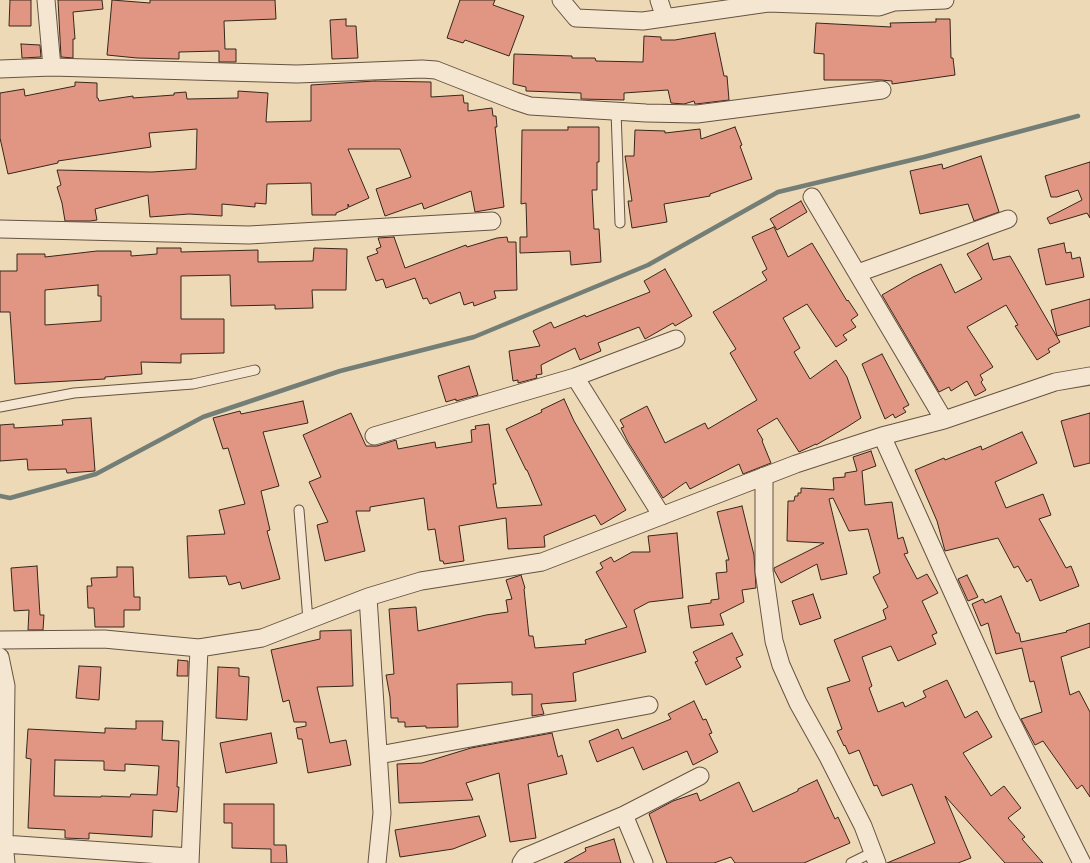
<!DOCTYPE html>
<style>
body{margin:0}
canvas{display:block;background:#eed9b6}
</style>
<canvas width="1090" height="863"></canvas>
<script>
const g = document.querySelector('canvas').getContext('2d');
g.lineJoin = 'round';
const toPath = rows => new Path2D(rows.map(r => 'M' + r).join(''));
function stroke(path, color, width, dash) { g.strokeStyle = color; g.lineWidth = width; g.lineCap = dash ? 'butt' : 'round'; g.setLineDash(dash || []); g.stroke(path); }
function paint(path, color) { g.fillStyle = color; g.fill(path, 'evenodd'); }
stroke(toPath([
 [0,496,10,498,96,474,203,417,340,371,474,337,648,265,778,192,924,157,1078,116]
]), '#737e77', 4.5);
const building = toPath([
 [10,0,31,0,31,26,9,26,10,0],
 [58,0,102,0,103,9,73,12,75,39,73,39,73,58,61,57,58,0],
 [112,0,150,3,150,0,275,0,276,19,224,21,225,49,236,49,236,62,219,62,219,51,179,52,179,59,137,58,107,55,112,0],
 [460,0,495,0,493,5,524,16,509,56,465,40,463,43,447,38,460,0],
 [346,19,346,26,356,26,358,58,332,59,330,20,346,19],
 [936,19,950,19,951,58,953,58,955,75,892,84,892,81,881,80,824,80,824,54,814,53,816,23,891,27,890,23,936,22,936,19],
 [715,33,724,76,727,76,729,100,696,104,695,104,694,101,684,104,671,103,668,90,624,93,624,100,581,99,581,93,526,91,526,87,513,84,514,54,572,56,572,58,595,58,596,61,643,62,644,36,661,37,661,40,675,40,715,33],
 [21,44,40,45,41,57,22,58,21,44],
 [375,81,431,82,431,97,463,95,464,103,468,103,468,111,492,108,493,116,496,116,497,127,495,127,504,207,475,212,471,191,424,209,422,203,385,216,376,189,411,177,400,149,348,149,369,198,349,207,348,204,348,208,336,213,336,215,312,215,311,183,267,184,266,204,255,203,255,207,222,204,222,216,189,214,150,217,148,195,95,209,97,220,90,221,65,221,62,203,57,187,61,185,57,170,152,172,196,169,197,129,149,133,151,147,58,161,58,163,8,174,0,138,0,93,24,89,25,96,75,86,75,82,97,83,97,98,98,98,99,101,133,96,133,98,174,95,174,93,186,92,187,99,238,98,238,91,268,93,266,122,311,121,311,85,375,81],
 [568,127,599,127,599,162,597,162,597,190,592,190,594,229,599,229,601,262,571,265,570,251,520,253,520,237,527,237,526,203,521,204,522,130,568,130,568,127],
 [735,127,742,145,740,146,752,179,710,194,710,196,664,204,667,222,632,228,628,201,632,201,625,156,634,156,635,130,665,131,665,133,700,129,701,139,735,127],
 [981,156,999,212,974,221,968,204,920,214,910,171,942,164,943,169,981,156],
 [1090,162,1090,218,1087,213,1050,224,1047,218,1082,200,1078,190,1057,197,1051,197,1045,176,1090,162],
 [801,201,807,212,777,230,770,219,801,201],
 [774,227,788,257,812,243,847,301,848,300,858,315,851,320,856,327,843,335,847,340,836,347,807,304,783,318,800,348,794,352,810,379,836,360,847,377,861,418,847,427,816,445,816,444,799,452,777,418,757,430,763,440,762,441,771,463,743,474,739,464,690,489,686,482,663,498,628,442,621,428,624,427,620,420,647,406,665,443,705,423,708,429,757,400,730,353,736,349,713,312,767,280,762,272,767,269,752,237,774,227],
 [394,237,405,268,466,245,467,247,497,238,507,237,508,242,516,242,517,290,494,291,496,298,474,306,473,302,464,305,460,292,430,304,427,298,423,299,415,278,386,288,383,279,376,281,367,257,378,253,376,249,381,247,378,238,394,237],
 [988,243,993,260,1010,256,1060,342,1048,349,1050,352,1037,360,1015,326,1018,325,1006,305,967,327,993,367,980,375,983,380,981,382,986,390,975,396,967,381,951,391,949,387,939,392,882,295,913,277,941,264,955,293,982,279,967,254,988,243],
 [1064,243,1066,253,1071,252,1072,259,1080,257,1084,277,1046,285,1038,249,1064,243],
 [157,248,181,248,181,252,258,250,258,262,313,261,314,248,347,249,346,290,312,290,313,308,275,309,275,305,231,306,230,275,181,276,181,319,224,319,224,353,181,354,181,363,141,362,142,374,105,377,105,379,15,384,10,312,0,312,0,271,17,271,17,254,45,254,45,257,97,251,131,251,131,256,157,254,157,248],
 [98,285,98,296,101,296,101,321,45,325,45,290,98,285],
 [665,269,692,316,675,326,673,323,645,339,639,327,598,343,601,351,580,360,575,348,541,365,542,374,536,375,537,378,518,383,518,380,513,381,509,351,540,346,533,331,551,322,554,328,585,315,586,317,650,292,644,281,665,269],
 [1090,299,1090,326,1057,336,1051,310,1090,299],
 [882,354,909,405,903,408,906,412,895,418,893,414,885,419,862,364,882,354],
 [469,366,478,395,456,401,456,399,446,402,438,376,469,366],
 [564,399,574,421,626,510,601,525,595,515,544,536,545,547,508,549,506,518,459,526,464,561,444,564,443,561,440,561,435,529,428,530,424,498,370,507,370,511,356,511,365,551,325,561,317,525,328,522,309,482,321,477,303,435,351,413,366,446,377,446,396,440,398,449,435,442,436,448,472,442,471,430,476,429,475,426,489,424,496,484,493,484,497,508,542,505,527,470,526,470,506,429,542,412,541,410,564,399],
 [303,401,308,423,263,432,279,486,261,491,270,530,267,531,280,579,242,589,240,582,229,585,226,576,189,578,187,536,225,534,219,510,245,504,228,448,223,449,213,418,240,411,241,414,303,401],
 [1090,413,1090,463,1074,467,1061,421,1090,413],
 [91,418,95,471,67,473,66,469,28,470,27,459,0,461,0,425,14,424,14,428,63,425,62,420,91,418],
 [1022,432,1037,463,995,482,1006,508,1043,494,1051,515,1039,519,1066,568,1071,566,1079,586,1040,601,1031,579,1027,582,1018,566,1014,568,998,538,945,551,937,521,915,470,944,458,945,460,981,446,982,450,1022,432],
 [871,451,876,466,862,471,865,505,892,502,898,539,903,537,908,553,904,554,917,579,927,574,938,593,922,601,937,633,932,635,936,644,898,661,891,646,862,657,872,686,869,688,878,712,903,702,905,707,926,697,923,691,947,680,965,718,977,711,992,737,963,753,991,796,1004,786,1021,808,1008,818,1025,837,1022,839,1043,863,1005,863,945,796,971,858,958,863,887,863,935,843,912,784,882,796,877,785,874,786,859,750,849,754,845,745,844,746,837,731,842,729,827,688,850,681,834,640,886,619,883,610,888,607,873,577,880,573,868,529,849,531,833,498,829,499,847,574,821,580,817,564,781,583,774,570,774,568,824,543,787,541,788,501,794,501,795,496,798,496,798,493,801,493,801,488,834,490,833,478,845,477,845,473,857,471,853,457,871,451],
 [742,506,754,555,756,588,742,590,744,602,720,614,724,625,691,628,688,606,711,603,711,600,719,599,716,573,727,572,726,560,729,560,717,512,742,506],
 [677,533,683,598,649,602,634,610,646,652,573,673,576,701,541,704,544,714,532,716,532,694,512,695,512,682,457,684,458,727,426,728,426,726,405,727,405,722,398,722,398,718,391,718,390,697,386,675,394,674,389,609,416,607,418,631,486,615,508,612,506,600,512,599,506,580,521,575,525,588,524,589,529,636,533,636,535,648,586,644,585,640,627,627,596,572,603,568,600,563,611,557,614,562,632,552,650,552,648,536,677,533],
 [37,566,40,615,44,615,43,630,28,630,29,610,14,611,11,568,37,566],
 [117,567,133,567,134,597,140,597,140,610,124,610,124,627,95,627,94,608,88,608,87,586,92,586,91,578,117,577,117,567],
 [967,575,978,597,968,601,958,579,967,575],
 [813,594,821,618,800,625,792,601,813,594],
 [1001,596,1016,633,1019,633,1021,642,1067,632,1066,631,1090,623,1090,647,1061,657,1070,695,1079,691,1090,712,1090,797,1082,785,1077,789,1043,741,1035,745,1021,719,1042,712,1034,681,1030,682,1022,648,996,654,988,623,981,626,972,604,983,599,985,603,1001,596],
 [351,630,353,686,317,687,330,743,346,740,351,765,308,773,302,739,298,739,296,728,306,726,306,722,294,722,289,700,283,702,271,650,320,639,320,631,351,630],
 [732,633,743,655,736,658,741,667,706,685,695,662,698,661,693,652,732,633],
 [178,660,188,661,188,676,177,676,178,660],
 [79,666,101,667,99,700,76,698,79,666],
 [218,667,239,668,239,676,249,677,247,720,216,718,218,667],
 [694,701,703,720,706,719,712,733,709,734,718,752,693,765,687,751,643,770,633,747,597,762,589,741,618,729,622,739,671,719,668,714,694,701],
 [136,721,163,721,162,740,179,741,177,787,179,787,177,812,153,810,152,837,89,833,89,839,65,838,65,830,28,828,31,759,26,758,28,729,105,733,105,728,136,729,136,721],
 [55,760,104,761,104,770,125,771,125,764,159,766,157,795,131,794,130,797,101,796,101,797,54,796,55,760],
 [271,733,277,763,226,773,220,743,271,733],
 [552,733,558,757,562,755,567,774,528,784,536,838,510,842,499,773,466,783,473,800,399,803,397,764,422,763,471,748,552,733],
 [817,780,835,819,838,817,850,843,804,863,735,863,731,857,714,863,667,863,649,814,673,801,697,793,700,801,739,782,753,812,798,791,798,789,817,780],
 [224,804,274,804,274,845,286,845,287,863,271,863,271,849,232,848,232,823,224,823,224,804],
 [479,816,486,836,453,849,400,857,395,830,479,816],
 [614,839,621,863,564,863,586,851,585,848,614,839]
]);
paint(building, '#e09683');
stroke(building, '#38261b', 1);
const lane = toPath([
 [616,111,620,223],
 [0,407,74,393,193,384,255,370],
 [299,510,308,620],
 [851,863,873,852]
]);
const street = toPath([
 [46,0,52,67],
 [561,0,576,18,643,21,768,3,879,7,894,2,945,0],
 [659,0,665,18],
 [0,69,52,67,297,74,422,69,436,70,515,101,530,106,646,113,697,114,882,90],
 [812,197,944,420],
 [0,229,249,235,492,221],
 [858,273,1008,219],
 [575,377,662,516],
 [374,436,575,377,676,339],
 [882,436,1007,713,1082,863],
 [764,476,764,571,774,641,781,665,798,703,827,755,863,826,877,863],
 [368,597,382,813,377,863],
 [0,640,104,639,199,648,262,638,368,597,421,581,542,562,796,464,882,436,944,420,1055,382,1090,376],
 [0,657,6,686,4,844,6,863],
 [379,755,649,705],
 [624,815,644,863],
 [4,844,190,857],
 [190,863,199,648],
 [521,863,525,857,624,815,700,776]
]);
stroke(lane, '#665342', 11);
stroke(street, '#665342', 19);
stroke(lane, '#f4e6d0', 9);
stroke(street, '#f4e6d0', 17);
</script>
